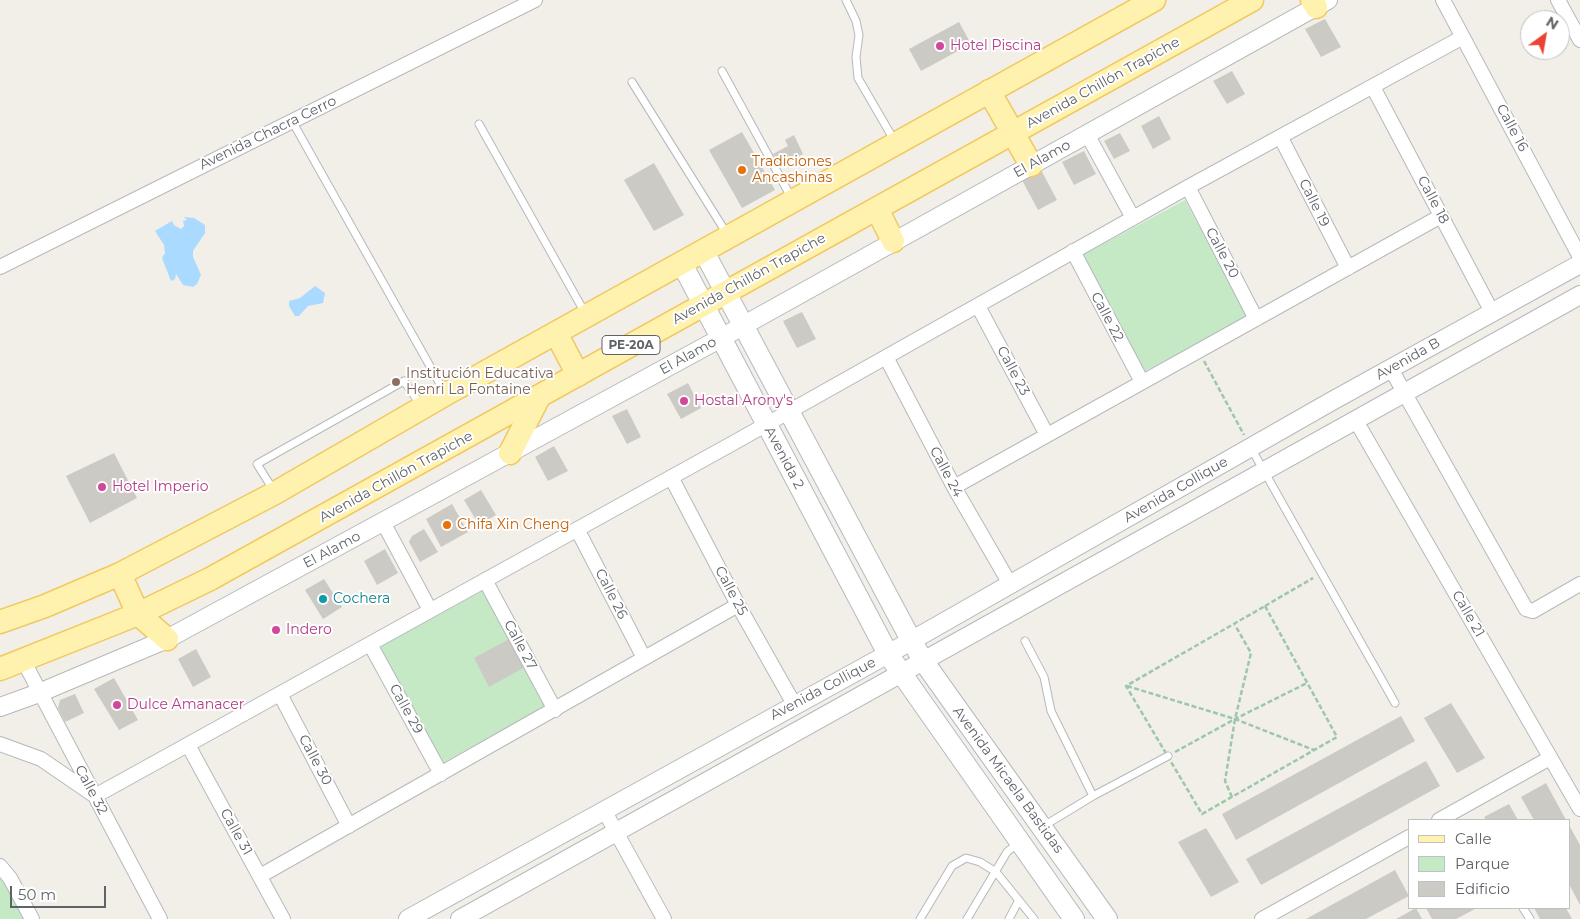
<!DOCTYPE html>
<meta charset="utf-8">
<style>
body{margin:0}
#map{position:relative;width:1580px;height:919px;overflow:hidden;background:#f1efe8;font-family:Montserrat,sans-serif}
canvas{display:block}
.legend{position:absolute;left:1408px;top:819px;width:162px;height:90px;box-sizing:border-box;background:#fff;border:1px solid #bfc1c3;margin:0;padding:6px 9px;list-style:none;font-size:15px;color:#5f6368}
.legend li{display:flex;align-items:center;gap:10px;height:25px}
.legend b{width:25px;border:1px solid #bfc1c3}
.north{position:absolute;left:1520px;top:10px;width:50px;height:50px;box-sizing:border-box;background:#fff;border:1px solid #bfc1c3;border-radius:50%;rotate:32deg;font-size:14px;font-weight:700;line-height:20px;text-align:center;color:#5f6368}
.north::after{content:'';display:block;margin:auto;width:18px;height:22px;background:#ea4335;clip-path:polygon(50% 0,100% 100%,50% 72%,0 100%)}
.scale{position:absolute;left:10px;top:886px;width:96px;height:22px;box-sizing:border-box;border:2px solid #5f6368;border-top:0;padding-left:6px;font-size:15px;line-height:18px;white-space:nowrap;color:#5f6368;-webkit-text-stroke:4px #fff;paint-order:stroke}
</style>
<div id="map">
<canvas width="1580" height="919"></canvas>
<ul class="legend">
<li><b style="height:6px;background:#fff2af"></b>Calle</li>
<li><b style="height:14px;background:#c5e8c5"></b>Parque</li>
<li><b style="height:14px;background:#cccac5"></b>Edificio</li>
</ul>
<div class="north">N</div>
<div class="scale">50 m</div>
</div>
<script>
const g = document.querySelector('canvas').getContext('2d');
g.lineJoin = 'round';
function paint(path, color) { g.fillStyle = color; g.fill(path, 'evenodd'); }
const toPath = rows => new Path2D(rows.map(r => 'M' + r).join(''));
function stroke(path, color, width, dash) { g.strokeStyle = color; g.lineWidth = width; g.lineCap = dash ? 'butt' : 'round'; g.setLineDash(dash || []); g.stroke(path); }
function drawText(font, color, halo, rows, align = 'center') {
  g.font = font + ' Montserrat,sans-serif'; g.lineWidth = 4; g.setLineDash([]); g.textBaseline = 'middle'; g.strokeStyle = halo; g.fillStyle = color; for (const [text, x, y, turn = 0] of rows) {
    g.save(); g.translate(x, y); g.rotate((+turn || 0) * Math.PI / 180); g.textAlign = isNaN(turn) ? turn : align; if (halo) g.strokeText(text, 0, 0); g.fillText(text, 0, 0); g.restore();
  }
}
paint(toPath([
 [1185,200,1248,317,1143,372,1081,256],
 [484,590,546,706,442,763,378,648],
 [0,872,26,919,0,919]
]), '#c5e8c5');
paint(toPath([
 [184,217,194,218,205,225,205,233,193,251,193,257,201,275,197,284,193,287,183,285,176,274,175,279,171,281,162,258,165,253,164,245,155,231,172,221,174,225,181,229,184,226,183,221,187,220],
 [315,286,325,293,323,303,308,306,299,316,295,316,289,306,289,301,300,298]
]), '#aadaff');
paint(toPath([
 [1325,19,1341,47,1321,57,1305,29],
 [959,22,971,44,921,71,909,49],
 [1232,71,1245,94,1227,104,1213,81],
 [1159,116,1171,139,1153,149,1141,126],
 [742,132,775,190,742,208,709,150],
 [1120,133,1130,151,1114,159,1104,141],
 [794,135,803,154,780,166,773,154,788,146,785,140],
 [1084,151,1096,174,1074,185,1062,162],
 [654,163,684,215,654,231,624,180],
 [1041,170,1057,200,1038,210,1022,180],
 [802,312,816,339,797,348,783,321],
 [688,383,701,408,681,419,667,394],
 [627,409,641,437,627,444,612,416],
 [554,446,568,471,548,481,535,457],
 [114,453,137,498,90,523,66,476],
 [481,490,496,515,479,525,464,500],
 [452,504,468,532,441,547,426,519],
 [424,529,438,552,420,562,409,542,412,536],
 [385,549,398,573,377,585,364,561],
 [324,579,342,607,323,619,305,590],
 [509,639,525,667,489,687,474,658],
 [196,649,211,677,193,687,178,659],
 [114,678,138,720,119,730,94,689],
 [75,694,84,713,65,722,58,708,60,700],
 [1451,703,1485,758,1457,773,1424,718],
 [1401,716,1415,741,1236,840,1222,814],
 [1426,761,1440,786,1261,885,1246,859],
 [1546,783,1566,820,1534,820,1521,797],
 [1509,804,1518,820,1486,820,1484,817],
 [1569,825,1580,845,1580,905,1569,884],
 [1206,828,1239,882,1211,897,1178,842],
 [1395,870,1409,896,1366,919,1306,919],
 [1416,908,1422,919,1396,919],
 [1426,908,1477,908,1456,919,1432,919],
 [1534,908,1566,908,1572,919,1540,919]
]), '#cccac5');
const service = toPath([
 [846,0,856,21,859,35,856,57,858,78,894,140],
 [722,71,791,197],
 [632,82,727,234],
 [292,121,444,391],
 [479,124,585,313],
 [1251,448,1395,703],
 [274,491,257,464,404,381,420,404],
 [1025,641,1044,677,1051,711,1093,796],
 [1042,827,1093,796,1168,756],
 [1523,908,1530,919],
 [920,919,952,866,966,858,980,862,996,872,1034,919],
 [967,919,1007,852,1018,843],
 [1009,919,1019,900]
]);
const minor = toPath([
 [1443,0,1580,257],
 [1558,0,1580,40],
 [1373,87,1492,312],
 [1087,134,1133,218],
 [1281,138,1348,268],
 [1188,187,1256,319],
 [1073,251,1142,382],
 [0,267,535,0],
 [978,306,1047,435],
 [886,357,954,487,1010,584],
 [1391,369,1526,609,1533,611,1580,584],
 [1355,419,1580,809],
 [671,477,738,605,794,704],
 [954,487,1441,216],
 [383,522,430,610],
 [577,529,644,658],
 [485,580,555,710],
 [370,644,441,774],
 [23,660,160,919],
 [280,694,349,826],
 [0,744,41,759,95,796,735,442,1188,187,1463,37],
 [188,745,283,919],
 [604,810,664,919],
 [1439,820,1550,758],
 [0,866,10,878,32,919],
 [260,876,738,605],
 [1262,919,1409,837]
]);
const tertiary = toPath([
 [0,707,39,693,167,639,721,338,1328,0],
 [408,919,888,654,1332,401,1580,264],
 [460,919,1580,295]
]);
const secondary = toPath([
 [703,250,911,640,924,662,1107,919],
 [681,262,888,654,1074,919]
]);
const primary = toPath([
 [1312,0,1316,7],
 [989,91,1031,165],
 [877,209,893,241],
 [556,333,578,375],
 [510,453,539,397],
 [120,574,138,614,167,639],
 [0,622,45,606,120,574,275,493,446,394,1154,0],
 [0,669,138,614,210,579,1252,0]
]);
stroke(service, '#b5b8bc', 9);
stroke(minor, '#b5b8bc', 16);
stroke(tertiary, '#b5b8bc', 20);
stroke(secondary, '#b6babf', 22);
stroke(primary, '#f2c960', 25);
stroke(toPath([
 [1204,361,1244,435],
 [1265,606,1337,737,1202,814,1126,686,1265,606],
 [1265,606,1313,578],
 [1127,686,1235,719,1314,750],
 [1175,752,1235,719,1307,683],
 [1232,797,1225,781,1235,719,1251,653,1235,625]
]), '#9cc7a9', 2.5, [5, 2.5]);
stroke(service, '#fff', 7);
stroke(minor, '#fff', 14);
stroke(tertiary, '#fff', 18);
stroke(secondary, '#fff', 20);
stroke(primary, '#fff2af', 22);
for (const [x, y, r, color] of [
 [940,46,5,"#d1479c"],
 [742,170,5,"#e8710a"],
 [396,382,5,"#8d6e63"],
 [684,401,5,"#d1479c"],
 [102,487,5,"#d1479c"],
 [447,525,5,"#e8710a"],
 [323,599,5,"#0f9aa8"],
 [276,630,5,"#d1479c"],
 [117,705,5,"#d1479c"]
]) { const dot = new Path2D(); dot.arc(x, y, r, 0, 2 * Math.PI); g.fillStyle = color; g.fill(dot); stroke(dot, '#fff', 2); }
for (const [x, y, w] of [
 [631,345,58]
]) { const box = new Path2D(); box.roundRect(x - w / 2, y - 9.5, w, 19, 4); g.fillStyle = '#fff'; g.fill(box); stroke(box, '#5f6368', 1); }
drawText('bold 12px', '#5f6368', null, [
 ["PE-20A",631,345]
]);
drawText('14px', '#b23c85', '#fff', [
 ["Hotel Piscina",950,46],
 ["Hostal Arony's",694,401],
 ["Hotel Imperio",112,487],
 ["Indero",286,630],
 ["Dulce Amanacer",127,705]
], 'left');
drawText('14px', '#5f6368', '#fff', [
 ["Avenida Chillón Trapiche",1103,83,-29],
 ["Calle 16",1512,128,62],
 ["Avenida Chacra Cerro",268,133,-26],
 ["El Alamo",1042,159,-29],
 ["Calle 18",1433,200,62],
 ["Calle 19",1314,203,63],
 ["Calle 20",1222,253,62],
 ["Avenida Chillón Trapiche",749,279,-29],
 ["Calle 22",1107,317,62],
 ["El Alamo",688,356,-29],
 ["Avenida B",1408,359,-29],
 ["Calle 23",1013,371,62],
 ["Avenida 2",784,458,62],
 ["Calle 24",946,472,62],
 ["Avenida Chillón Trapiche",396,477,-29],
 ["Avenida Collique",1176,490,-30],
 ["El Alamo",332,550,-28],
 ["Calle 25",731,591,62],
 ["Calle 26",611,594,63],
 ["Calle 21",1468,614,60],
 ["Calle 27",520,645,62],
 ["Avenida Collique",823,689,-28],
 ["Calle 29",406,709,61],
 ["Calle 30",315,760,62],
 ["Avenida Micaela Bastidas",1008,780,54],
 ["Calle 32",91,790,62],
 ["Calle 31",236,832,61]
]);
drawText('14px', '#c56008', '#fff', [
 ["Tradiciones",752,162],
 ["Ancashinas",752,178],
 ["Chifa Xin Cheng",457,525]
], 'left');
drawText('14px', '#785e54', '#fff', [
 ["Institución Educativa",406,374],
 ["Henri La Fontaine",406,390]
], 'left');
drawText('14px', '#0d838f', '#fff', [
 ["Cochera",333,599]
], 'left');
</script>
